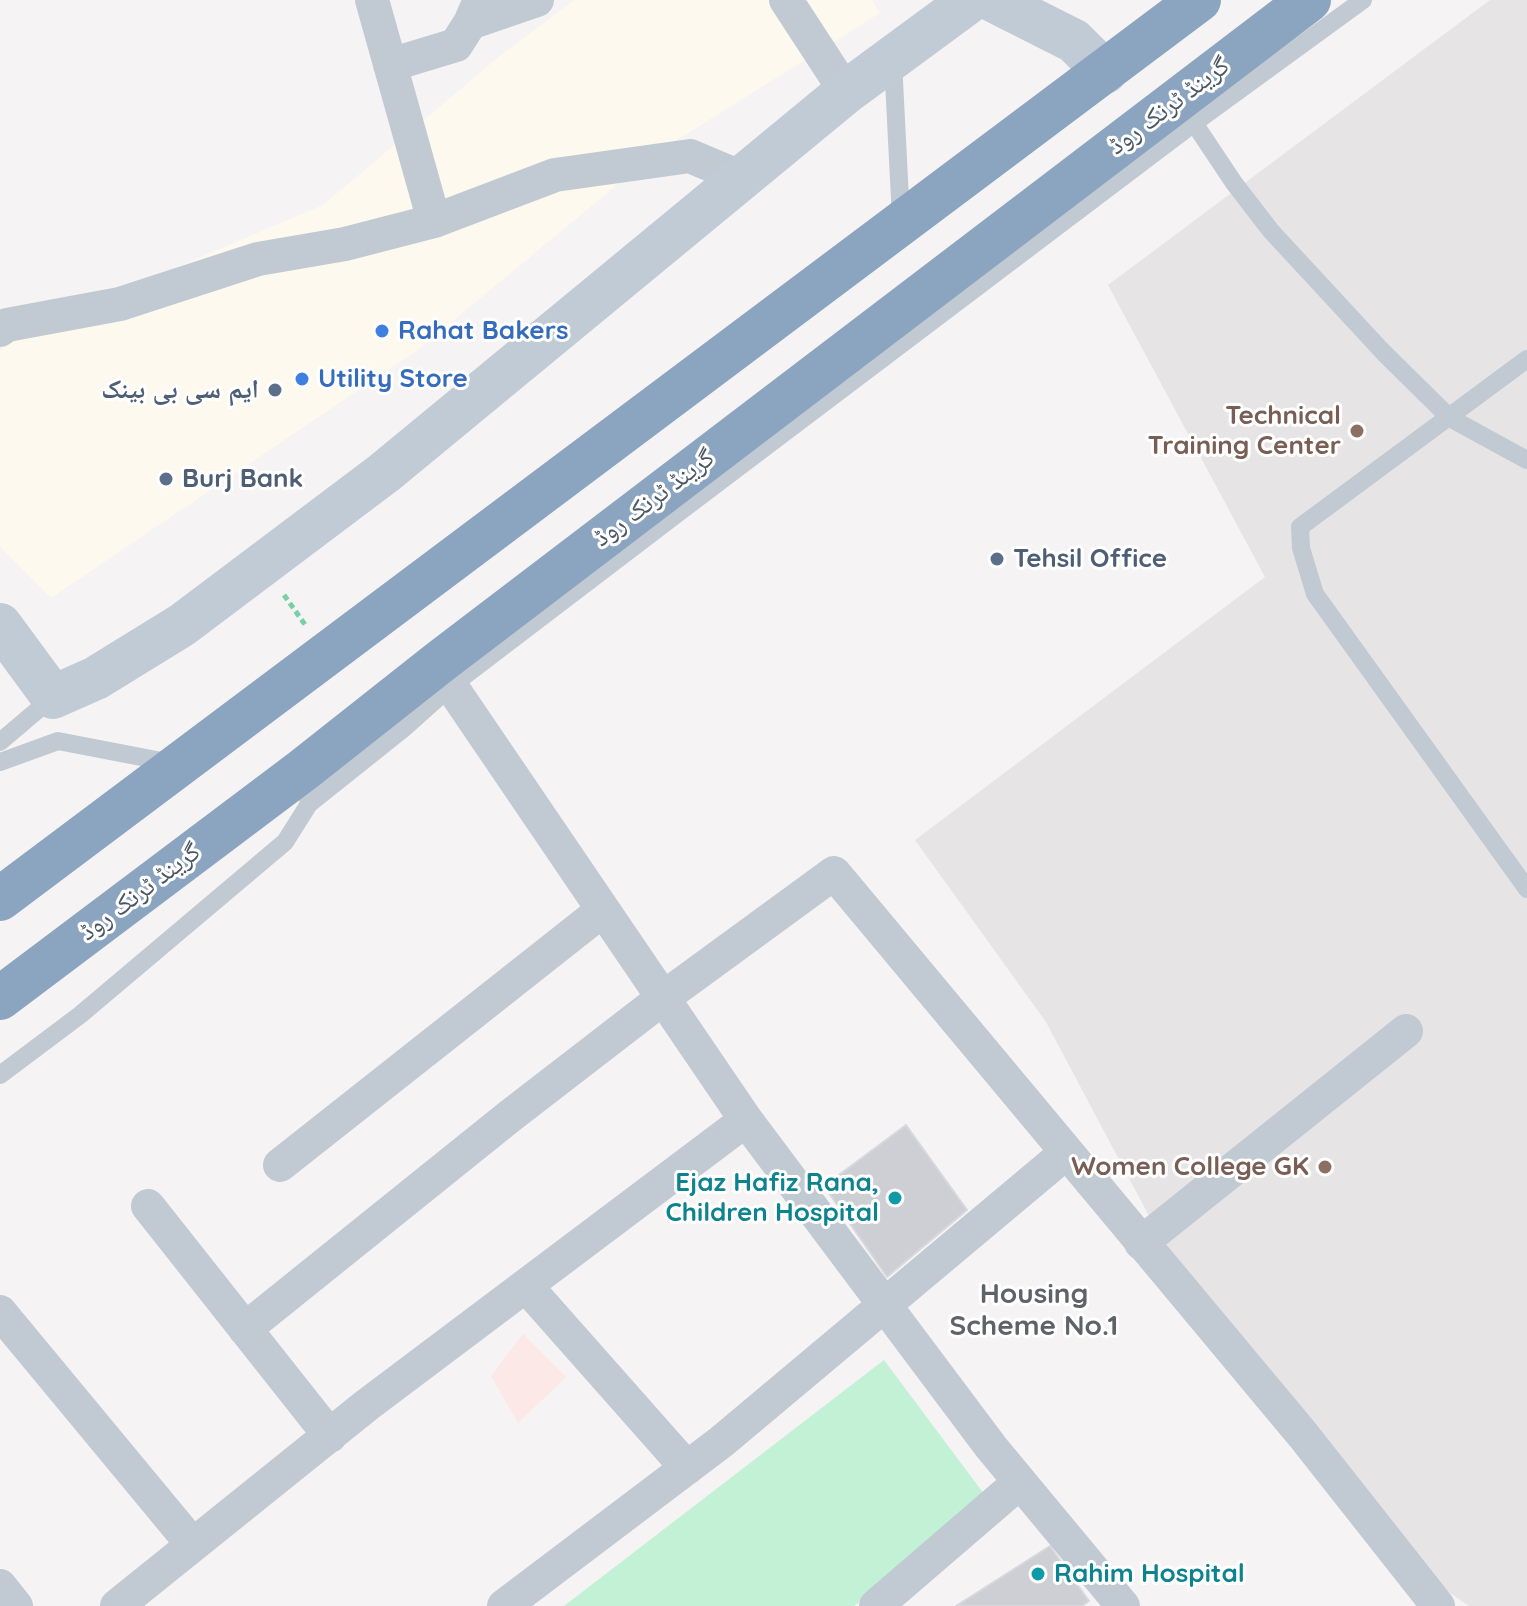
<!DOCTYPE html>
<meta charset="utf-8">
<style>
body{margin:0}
canvas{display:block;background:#f5f3f3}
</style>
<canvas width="1527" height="1606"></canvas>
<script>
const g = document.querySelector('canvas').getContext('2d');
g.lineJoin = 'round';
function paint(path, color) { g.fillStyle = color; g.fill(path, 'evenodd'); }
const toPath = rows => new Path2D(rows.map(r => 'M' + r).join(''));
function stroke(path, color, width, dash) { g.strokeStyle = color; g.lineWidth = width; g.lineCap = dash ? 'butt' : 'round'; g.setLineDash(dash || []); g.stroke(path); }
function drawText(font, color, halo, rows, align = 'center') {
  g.font = font + ' Quicksand,"Noto Naskh Arabic",sans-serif'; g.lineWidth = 6; g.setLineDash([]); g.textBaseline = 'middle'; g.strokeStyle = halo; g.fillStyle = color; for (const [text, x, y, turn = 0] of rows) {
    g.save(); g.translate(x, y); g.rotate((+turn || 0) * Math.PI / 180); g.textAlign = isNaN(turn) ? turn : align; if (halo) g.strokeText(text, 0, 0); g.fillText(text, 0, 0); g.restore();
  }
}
paint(toPath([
 [574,0,872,0,880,13,653,155,419,349,51,598,0,547,0,350,41,325,323,205,501,55]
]), '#fdf9ef');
paint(toPath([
 [1490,0,1527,0,1527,1606,1469,1606,1401,1559,1200,1312,1046,1022,915,840,1265,577,1108,285]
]), '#e6e4e5');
paint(toPath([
 [523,1334,566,1377,518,1423,491,1376]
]), '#fce8e6');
paint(toPath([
 [884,1360,993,1506,854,1606,564,1606]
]), '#c3f1d5');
const building = toPath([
 [906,1125,967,1210,887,1277,824,1186,906,1125],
 [1050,1546,1089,1601,1082,1606,956,1606,1050,1546]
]);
paint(building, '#cdcfd5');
stroke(building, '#d7d9de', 2);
stroke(toPath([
 [284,595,306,626]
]), '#7ad0a6', 5, [6, 4]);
stroke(toPath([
 [893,61,901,219],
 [1194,123,1234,183,1271,231,1384,353,1450,418,1527,460],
 [1527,359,1300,527,1301,548,1315,594,1527,889],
 [0,742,53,697],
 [0,762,58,741,172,763],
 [309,804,403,729,451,686,678,513,1194,123,1363,0],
 [0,1075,80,1015,285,842,309,804,307,792]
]), '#c1cad2', 18);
stroke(toPath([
 [372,0,434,221],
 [786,0,846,92],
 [470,23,537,0],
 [390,65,456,45,470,23,480,0],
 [0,330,7,325,120,304,258,259,345,244,434,221,555,175,690,156,742,178],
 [441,661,451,686,746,1120,991,1447,1123,1606],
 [280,1165,603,910],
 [148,1206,330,1436],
 [1141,1243,1406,1031],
 [526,1286,687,1468],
 [0,1312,193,1545],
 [245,1329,510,1116,663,998,834,873,1303,1435,1438,1606],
 [0,1586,16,1606],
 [117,1606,367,1405,746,1120],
 [504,1606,721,1442,1067,1152],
 [876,1606,1020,1482]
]), '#c1cad2', 34);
stroke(toPath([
 [993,0,1074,41,1105,72],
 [0,625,53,697,96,678,182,625,384,473,846,92,971,0]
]), '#c1cbd6', 44);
stroke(toPath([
 [0,899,1199,0],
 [0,998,303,770,441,661,1309,0]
]), '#8ba5c1', 44);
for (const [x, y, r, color] of [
 [382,331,8,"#3f7fe0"],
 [302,379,8,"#3f7fe0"],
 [275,390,8,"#5c6f8a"],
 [1357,431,8,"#8d6e63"],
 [166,479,8,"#5c6f8a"],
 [997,559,8,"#5c6f8a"],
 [1325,1167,8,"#8d6e63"],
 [895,1198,8,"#0f9aa8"],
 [1038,1574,8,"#0f9aa8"]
]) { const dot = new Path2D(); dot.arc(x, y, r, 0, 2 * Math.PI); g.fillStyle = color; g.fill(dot); stroke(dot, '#fff', 3); }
drawText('26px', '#4a5661', '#fff', [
 ["گرینڈ ٹرنک روڈ",1169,106,-37],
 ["گرینڈ ٹرنک روڈ",654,498,-37],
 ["گرینڈ ٹرنک روڈ",140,892,-37]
]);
drawText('bold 26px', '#366cbe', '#fff', [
 ["Rahat Bakers",398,331],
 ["Utility Store",318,379]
], 'left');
drawText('bold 26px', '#4e5e75', '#fff', [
 ["ایم سی بی بینک",259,390,"right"],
 ["Burj Bank",182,479],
 ["Tehsil Office",1013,559]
], 'left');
drawText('bold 26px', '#785e54', '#fff', [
 ["Technical",1341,416],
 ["Training Center",1341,446],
 ["Women College GK",1309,1167]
], 'right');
drawText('bold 26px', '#0d838f', '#fff', [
 ["Ejaz Hafiz Rana,",879,1183],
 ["Children Hospital",879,1213],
 ["Rahim Hospital",1054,1574,"left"]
], 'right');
drawText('bold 28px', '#5f6368', '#fff', [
 ["Housing",1034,1295],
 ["Scheme No.1",1034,1327]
]);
</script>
